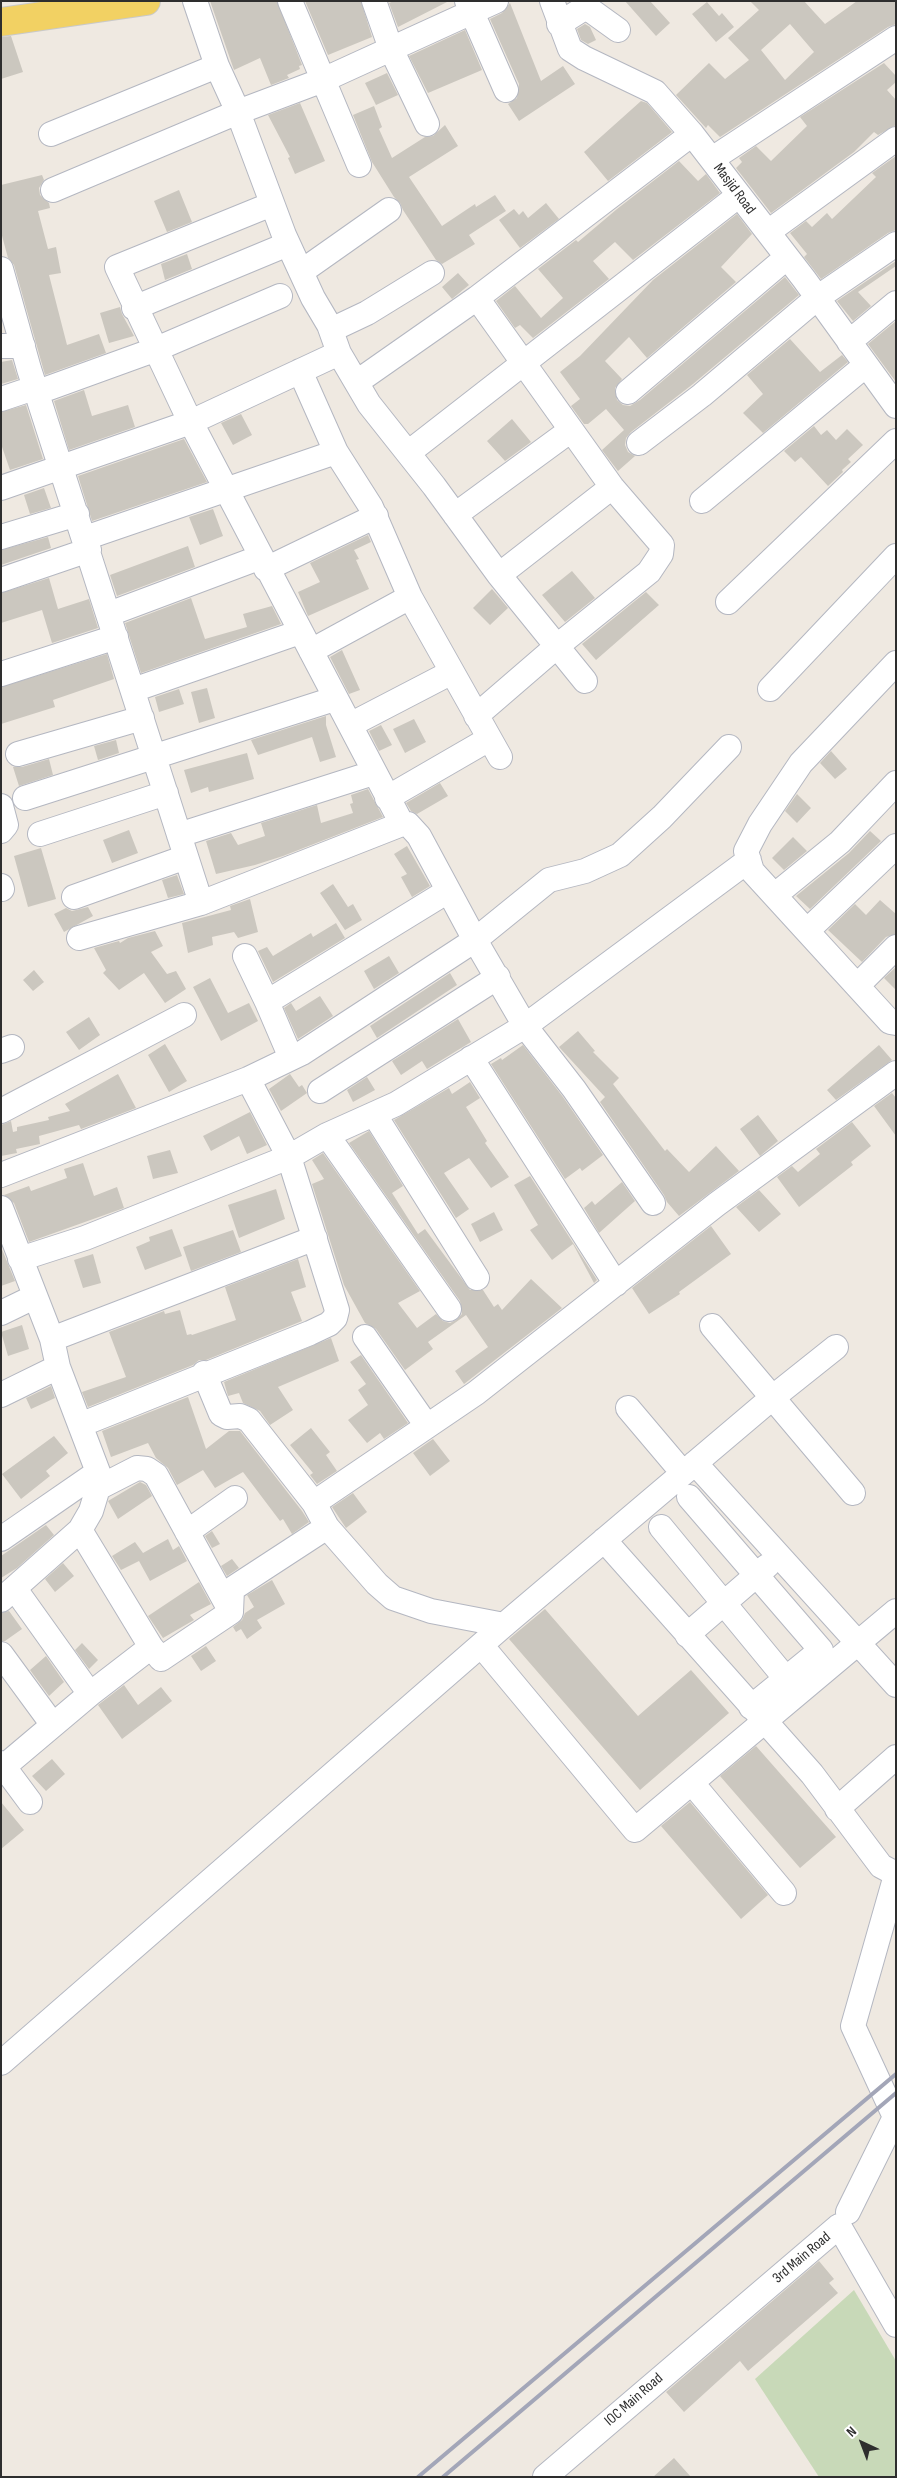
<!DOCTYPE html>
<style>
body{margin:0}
#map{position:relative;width:897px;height:2478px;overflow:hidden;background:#efe9e1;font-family:"Sofia Sans Condensed",sans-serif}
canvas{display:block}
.frame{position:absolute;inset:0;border:2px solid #2e2e2e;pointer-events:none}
.north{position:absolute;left:837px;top:2418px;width:50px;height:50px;-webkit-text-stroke:4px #fff;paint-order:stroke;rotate:317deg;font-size:14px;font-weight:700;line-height:20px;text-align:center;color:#2e2e2e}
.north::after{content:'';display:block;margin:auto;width:18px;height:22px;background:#2e2e2e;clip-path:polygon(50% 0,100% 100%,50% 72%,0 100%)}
</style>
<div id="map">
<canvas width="897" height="2478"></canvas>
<div class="frame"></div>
<div class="north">N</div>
</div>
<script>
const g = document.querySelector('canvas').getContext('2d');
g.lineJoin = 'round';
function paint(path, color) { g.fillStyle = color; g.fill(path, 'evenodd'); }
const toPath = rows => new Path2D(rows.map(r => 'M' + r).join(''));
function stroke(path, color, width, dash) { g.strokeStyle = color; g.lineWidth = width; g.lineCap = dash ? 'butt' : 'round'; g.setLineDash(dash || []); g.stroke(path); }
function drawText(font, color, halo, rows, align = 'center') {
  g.font = font + ' "Sofia Sans Condensed",sans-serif'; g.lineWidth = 5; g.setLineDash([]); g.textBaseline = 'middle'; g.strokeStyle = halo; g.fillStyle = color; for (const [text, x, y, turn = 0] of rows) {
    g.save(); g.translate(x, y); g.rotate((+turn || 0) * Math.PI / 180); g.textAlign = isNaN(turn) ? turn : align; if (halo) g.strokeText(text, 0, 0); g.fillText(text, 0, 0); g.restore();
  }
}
paint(toPath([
 [854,2290,896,2361,896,2477,819,2477,755,2379]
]), '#c8d9b8');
paint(toPath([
 [210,1,277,1,302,65,299,66,300,69,287,75,289,78,271,85,260,58,234,70],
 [305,1,361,1,372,37,328,55],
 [394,1,449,1,398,27,389,3],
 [625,1,650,1,670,23,656,36],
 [750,1,804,1,825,24,857,1,896,1,896,24,888,27,720,137,708,125,706,128,676,95,709,63,725,79,749,60,728,38,759,10],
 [790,24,814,52,785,80,761,50],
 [707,2,719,16,722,13,734,27,716,42,692,14],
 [510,3,541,81,563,66,575,84,519,121,508,104,517,98,519,84,490,19,502,13],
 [585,24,590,27,596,40,588,44,581,40,577,29],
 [465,30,482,70,428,93,409,56],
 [11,36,23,72,1,79,1,37],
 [884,63,896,76,896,82,887,90,896,100,896,125,878,135,874,132,854,152,771,213,736,168,742,162,739,158,756,146,771,161,807,126,800,117],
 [387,73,398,95,376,105,365,83],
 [641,101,647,103,672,132,608,181,584,152],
 [300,103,325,161,295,174,288,158,290,157,268,115],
 [374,106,382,127,379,129,392,158,425,137,433,136,445,125,458,146,409,177,442,226,475,204,476,207,495,195,506,211,469,235,475,244,442,264,436,260,403,210,400,203,394,197,372,162,353,115],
 [896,156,896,230,888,233,821,279,804,257,807,254,790,233,806,221,812,227,827,213,832,219,876,177,872,173],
 [679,161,698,181,706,174,720,193,633,260,615,242,593,261,609,279,533,338,520,325,515,328,496,301,515,286,541,318,563,298,538,269,576,240,578,242,617,209],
 [42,175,44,180,39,188,40,195,49,203,50,208,38,211,48,249,56,247,61,273,49,275,67,345,99,334,106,353,45,375,14,265,8,258,1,232,1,185],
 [179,190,192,222,167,232,154,201],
 [546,203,559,219,520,248,499,220,514,209,519,215,523,211,528,218],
 [737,214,752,234,721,267,736,282,647,358,629,337,605,361,622,379,615,388,617,400,623,405,630,406,640,400,785,277,799,295,693,384,631,432,626,438,625,445,628,452,635,456,618,471,602,450,624,430,606,409,588,424,584,424,571,406,580,399,560,372,580,356,653,280],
 [187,254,192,269,165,280,161,264],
 [896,261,896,266,858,292,871,306,853,321,837,301],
 [458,273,469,285,452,299,442,287],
 [120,307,122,314,134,336,109,343,100,313],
 [896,321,896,382,868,344],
 [790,339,820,372,842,355,848,362,763,433,743,413,763,394,747,375],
 [12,360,18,379,1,384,1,362],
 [84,390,92,416,128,405,135,427,69,450,54,401],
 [26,405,43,459,10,470,1,444,1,412],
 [241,414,252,435,233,445,221,423],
 [512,419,531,442,505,461,487,441],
 [814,426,821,435,827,430,836,440,847,429,863,445,848,459,851,462,842,470,843,472,828,486,801,457,795,462,784,451],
 [184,439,207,482,92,521,78,476],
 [44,488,51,508,30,514,24,495],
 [213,509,223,536,200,545,189,517],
 [368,535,371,542,354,550,359,559,356,560,369,589,308,616,298,592,320,582,310,563],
 [48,537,51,548,1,565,1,550],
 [188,546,195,567,117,596,110,575],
 [572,571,595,598,565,622,542,595],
 [49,578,58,609,89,599,98,628,52,643,42,610,1,623,1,593],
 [492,589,508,608,490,625,473,608],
 [646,592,659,605,596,660,582,644],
 [191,598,205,639,247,627,243,614,272,606,281,624,141,673,125,623],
 [342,650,360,690,349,694,330,657],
 [107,654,114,679,53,700,55,707,1,724,1,687],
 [207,688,215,718,199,723,191,692],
 [179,689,184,704,159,712,155,697],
 [326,716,326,725,336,757,320,762,312,737,258,755,251,740],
 [414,719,426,742,405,753,393,729],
 [381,725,392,745,379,751,369,731],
 [116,740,119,753,98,760,94,746],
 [831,751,847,769,835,779,820,763],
 [247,753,254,779,209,792,208,787,191,793,184,770],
 [49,759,53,775,19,786,13,767,22,767],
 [440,783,448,796,417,814,411,811,406,803],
 [368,789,383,817,283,856,255,865,216,874,206,841,231,833,238,845,265,836,261,823,317,805,321,823,353,813,350,804,353,803,351,795],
 [797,794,811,808,797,823,785,811],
 [129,830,138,853,112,863,103,840],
 [870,831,881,841,810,909,796,896,849,853],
 [793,837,807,851,784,870,772,858],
 [407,846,430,886,412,897,401,877,407,874,394,854],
 [41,848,56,899,28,907,14,856],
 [177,875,184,894,168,898,162,880],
 [333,884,348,907,353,904,362,920,345,930,320,893],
 [250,899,258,932,238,938,234,932,212,937,213,945,188,953,182,923,231,910,230,906],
 [880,900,896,914,896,934,886,937,862,962,828,930,855,904,866,915],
 [88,907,93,916,64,932,54,914,66,908,72,911],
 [336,923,345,938,273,982,258,951,267,947,273,956,311,933,313,937],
 [155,931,163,946,151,952,167,974,176,971,186,989,165,1003,144,973,119,990,103,973,106,970,94,948,119,941,120,943,128,938],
 [389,956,399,973,374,989,364,971],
 [896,967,896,990,884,978],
 [34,970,44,982,33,991,23,980],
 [450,973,457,985,377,1038,370,1026],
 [210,978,228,1013,249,1003,258,1021,221,1041,193,987],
 [320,996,333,1016,298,1039,284,1008,291,1003,296,1011],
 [89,1017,100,1035,79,1050,66,1032],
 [458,1019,471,1042,427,1069,422,1061,401,1075,392,1061],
 [578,1031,595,1051,593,1052,619,1078,613,1084,665,1151,667,1149,689,1172,716,1146,739,1171,679,1216,667,1202,664,1195,600,1102,605,1097,559,1047],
 [165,1044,187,1081,169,1092,148,1055],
 [523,1045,563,1097,603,1155,582,1171,580,1168,565,1179,491,1064,501,1058,502,1060],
 [879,1045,892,1060,836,1100,827,1090],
 [118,1074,136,1108,81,1129,79,1125,39,1136,40,1144,16,1149,17,1153,1,1156,1,1125,11,1121,13,1132,17,1131,17,1127,49,1120,48,1117,70,1111,65,1104],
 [290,1074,299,1087,302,1085,307,1093,281,1111,269,1089],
 [367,1077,375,1090,353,1102,347,1090],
 [470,1082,480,1098,466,1107,487,1141,485,1143,509,1177,491,1188,469,1158,444,1173,469,1209,456,1218,394,1120,449,1088,452,1094],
 [892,1093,896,1098,896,1136,874,1106],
 [250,1112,267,1145,247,1154,239,1136,211,1151,203,1136],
 [758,1115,778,1141,760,1156,740,1129],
 [852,1122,871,1146,851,1162,853,1165,799,1207,777,1177,792,1166,798,1172,820,1154,816,1149],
 [369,1131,403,1186,392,1193,418,1234,425,1229,470,1290,483,1290,494,1307,498,1304,502,1310,531,1279,562,1308,464,1384,455,1371,488,1347,466,1315,428,1342,433,1349,405,1370,376,1329,365,1323,344,1285,312,1184,324,1179,312,1160,323,1153,420,1291,398,1303,417,1328,436,1314,443,1321,450,1323,456,1320,462,1314,460,1301,349,1143],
 [170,1150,178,1173,153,1179,147,1156],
 [83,1163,94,1196,117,1187,124,1208,29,1242,14,1203,4,1195,29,1186,31,1191,67,1178,64,1169],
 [530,1176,597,1280,594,1283,573,1244,552,1260,530,1230,538,1225,514,1185],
 [622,1182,635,1201,599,1233,584,1208,592,1201,595,1205],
 [276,1189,285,1219,239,1238,228,1205],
 [759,1190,781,1214,759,1232,736,1207],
 [494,1212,503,1230,480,1242,471,1224],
 [711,1226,731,1254,679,1292,680,1294,649,1314,632,1288],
 [172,1229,182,1256,145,1270,136,1247,150,1241,149,1237],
 [233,1230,241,1252,191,1271,183,1247],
 [1,1247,15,1281,1,1286],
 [93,1254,101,1283,83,1288,74,1260],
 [298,1259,306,1287,291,1292,302,1321,206,1360,199,1360,193,1365,88,1407,82,1392,126,1377,109,1332,164,1311,165,1314,180,1310,187,1335,191,1334,192,1335,236,1320,225,1287],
 [22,1325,29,1349,8,1356,1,1332],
 [331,1338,339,1361,278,1387,293,1410,270,1425,260,1411,243,1403,239,1393,228,1396,224,1382],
 [361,1355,408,1423,384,1439,380,1433,367,1443,348,1420,368,1405,358,1390,366,1384,350,1362],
 [51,1386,55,1398,31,1409,26,1398],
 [188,1397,206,1449,229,1431,240,1431,302,1511,309,1522,292,1534,283,1519,280,1521,243,1472,215,1488,203,1470,177,1485,168,1468,156,1458,148,1443,111,1457,102,1431],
 [311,1428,330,1452,326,1455,337,1471,317,1484,310,1475,313,1473,290,1445],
 [54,1436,68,1453,46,1471,50,1476,21,1499,2,1474],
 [433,1439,450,1461,430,1476,413,1453],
 [140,1482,146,1485,152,1496,118,1519,108,1501],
 [353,1493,367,1512,346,1528,332,1507],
 [46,1525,54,1535,17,1568,1,1578,1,1556],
 [212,1531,220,1544,212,1548,205,1536],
 [168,1539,173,1550,179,1546,187,1561,150,1581,139,1561,121,1570,112,1556,135,1542,143,1553],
 [232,1559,239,1568,227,1576,221,1566],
 [63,1563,74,1576,55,1592,45,1579],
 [272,1580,285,1604,257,1620,262,1628,247,1639,241,1629,236,1632,233,1627,242,1620,245,1613,254,1607,247,1595],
 [199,1582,211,1604,190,1615,194,1620,163,1638,148,1616],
 [545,1609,638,1716,691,1670,729,1713,640,1790,509,1639],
 [9,1611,22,1629,5,1641,1,1641,1,1613],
 [82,1643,98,1660,89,1669,75,1650],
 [206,1646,216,1661,201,1671,191,1656],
 [46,1656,64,1682,49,1696,30,1670],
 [124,1685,138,1705,161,1687,172,1701,122,1739,98,1705],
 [756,1746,836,1837,800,1868,720,1776],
 [52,1759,65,1774,46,1791,32,1776],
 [1,1802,24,1830,1,1849],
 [690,1802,768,1895,741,1919,661,1826],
 [819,2261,834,2279,829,2283,838,2293,748,2371,740,2361,684,2412,666,2392],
 [674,2458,691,2477,653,2477]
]), '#cbc7bf');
const minor = toPath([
 [195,1,217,66,238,112,284,235,313,298,329,325,339,353,369,404,434,486,499,575,585,681],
 [290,1,359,165],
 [374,1,391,49,427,124],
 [467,1,506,90],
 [552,1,570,49,584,58,655,92,692,134,804,279,896,406],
 [559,24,586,7,618,30],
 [51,134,217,66],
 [712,159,896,38],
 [53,190,238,112,323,80,496,1],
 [272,204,117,267,186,413,402,824],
 [768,232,896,139],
 [1,269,29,369,201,903],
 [301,272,389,210],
 [134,308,288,244],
 [331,330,367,313,432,273],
 [849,342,896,303],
 [1,346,23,346],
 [300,371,336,452,371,507,410,597,500,757],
 [357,382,477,298,692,134],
 [38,392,154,350,280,296],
 [628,392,786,258],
 [1,399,37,387],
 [639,443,702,395,817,298,896,244],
 [408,453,738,196],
 [1,488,191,422,339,353],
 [702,501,866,365],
 [455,515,571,430],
 [1,537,77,514],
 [85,538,336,452],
 [266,569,376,516],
 [499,575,612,487],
 [1,580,89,550],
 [728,602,896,441],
 [109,614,261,557],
 [311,651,410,597],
 [896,663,801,763,760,824,746,851,752,871,890,1022,896,1023],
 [1,674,116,637],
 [770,689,896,556],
 [133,690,300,632],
 [476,716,556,647,649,572,661,554,662,545,612,487,477,298],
 [350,725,452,672],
 [18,754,142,718],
 [25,798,334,699],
 [387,798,489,739],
 [1,806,6,825,1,831],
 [40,834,166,793],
 [179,835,373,773],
 [1,886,2,889],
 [775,895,840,842,896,783],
 [74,897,186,857],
 [808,930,896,846],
 [79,938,201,903,402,824,408,824,419,836,475,940,525,1026,574,1089,653,1203],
 [245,956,267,1002],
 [858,985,896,947],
 [1,1051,12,1047],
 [291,1058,267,1002,448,891],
 [471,1058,616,1284],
 [320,1091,498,977],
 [1,1111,184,1015],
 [374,1114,477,1278],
 [327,1135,449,1309],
 [1,1175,248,1079,302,1053,475,940,549,880,585,871,620,855,662,817,729,747],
 [1,1208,52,1339,58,1367,98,1472,98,1488,91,1511,80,1530,1,1600],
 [20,1259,85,1238,289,1157,327,1135,396,1104,525,1026,749,860],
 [1,1313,34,1297],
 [712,1326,853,1493],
 [365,1337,427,1426],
 [52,1339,315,1238],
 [204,1373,221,1414,227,1417,240,1416,249,1420,314,1503],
 [1,1395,58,1367],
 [628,1408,683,1473],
 [80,1425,310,1333,329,1324,335,1318,337,1310,289,1157,248,1079],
 [695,1463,896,1685],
 [98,1488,137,1468,147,1469,156,1475,231,1612],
 [689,1497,821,1650,751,1707],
 [327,1527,377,1584,393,1598,431,1611,504,1625],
 [661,1527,796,1691],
 [80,1530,151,1647,161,1659,231,1612,232,1589,327,1527,314,1503,476,1393,717,1204,896,1073],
 [187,1532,235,1498],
 [1,1539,98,1472],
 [604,1540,812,1774,881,1866,896,1874],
 [15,1589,90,1694],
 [687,1635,767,1566],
 [481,1645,635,1830,896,1611],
 [1,1654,53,1725],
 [1,1763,30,1802],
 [1,1769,90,1694,151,1647],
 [692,1783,784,1893],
 [837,1809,896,1757],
 [1,2063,504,1625,772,1398,836,1347],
 [848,2212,895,2117,853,2026,896,1875],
 [545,2477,839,2226,896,2325]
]);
const major = toPath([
 [1,22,146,1]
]);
stroke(minor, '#b4b7c1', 26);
stroke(major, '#c9c9c9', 30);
stroke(minor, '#fff', 24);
stroke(major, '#f2d163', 28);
stroke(toPath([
 [418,2477,896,2074],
 [443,2477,896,2093]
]), '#a3a6b8', 4);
drawText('15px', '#2e2e2e', '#fff', [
 ["Masjid Road",734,189,53],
 ["3rd Main Road",802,2258,-40],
 ["IOC Main Road",634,2400,-41]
]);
</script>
